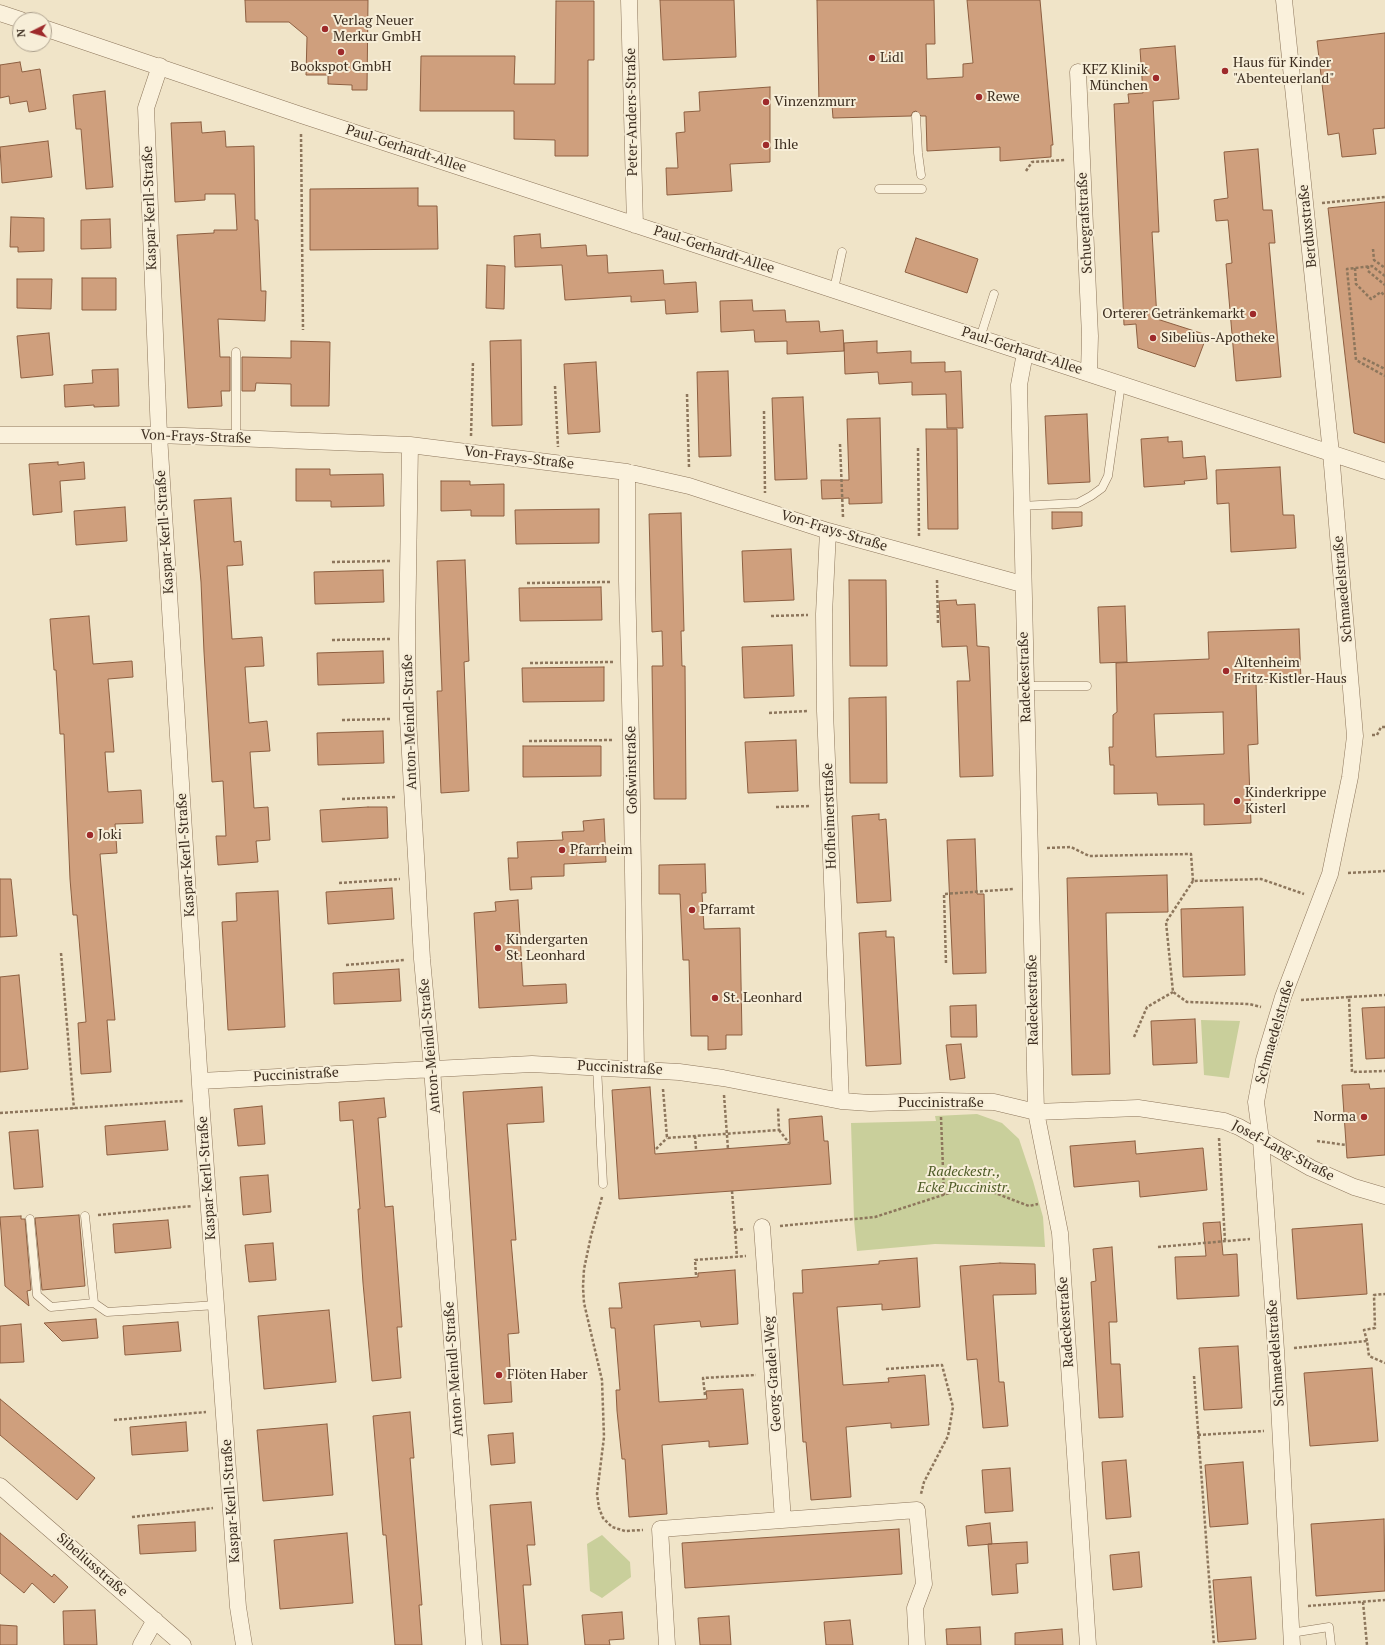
<!DOCTYPE html>
<meta charset="utf-8">
<style>
body{margin:0}
#map{position:relative;width:1385px;height:1645px;overflow:hidden;background:#f0e4c8;font-family:"PT Serif",serif}
canvas{display:block}
.north{position:absolute;left:12px;top:12px;width:40px;height:40px;box-sizing:border-box;background:#f7eed8;border:1px solid #ada18e;border-radius:50%;rotate:265deg;font-size:11px;font-weight:700;line-height:16px;text-align:center;color:#3d2e20}
.north::after{content:'';display:block;margin:auto;width:14px;height:18px;background:#9e2a2b;clip-path:polygon(50% 0,100% 100%,50% 72%,0 100%)}
</style>
<div id="map">
<canvas width="1385" height="1645"></canvas>
<div class="north">N</div>
</div>
<script>
const g = document.querySelector('canvas').getContext('2d');
g.lineJoin = 'round';
function paint(path, color) { g.fillStyle = color; g.fill(path, 'evenodd'); }
const toPath = rows => new Path2D(rows.map(r => 'M' + r).join(''));
function stroke(path, color, width, dash) { g.strokeStyle = color; g.lineWidth = width; g.lineCap = dash ? 'butt' : 'round'; g.setLineDash(dash || []); g.stroke(path); }
function drawText(font, color, halo, rows, align = 'center') {
  g.font = font + ' "PT Serif",serif'; g.lineWidth = 4; g.setLineDash([]); g.textBaseline = 'middle'; g.strokeStyle = halo; g.fillStyle = color; for (const [text, x, y, turn = 0] of rows) {
    g.save(); g.translate(x, y); g.rotate((+turn || 0) * Math.PI / 180); g.textAlign = isNaN(turn) ? turn : align; if (halo) g.strokeText(text, 0, 0); g.fillText(text, 0, 0); g.restore();
  }
}
paint(toPath([
 [1201,1020,1240,1021,1229,1078,1204,1075],
 [977,1114,1002,1123,1019,1139,1033,1181,1043,1217,1045,1247,935,1244,857,1251,854,1220,851,1123,936,1121,935,1116],
 [602,1535,630,1562,631,1577,602,1598,590,1591,587,1544]
]), '#c9cf9b');
const building = toPath([
 [245,0,368,0,367,90,352,90,352,85,328,84,328,75,306,75,307,37,289,22,246,22,245,0],
 [660,0,734,0,736,57,663,60,660,0],
 [817,0,934,0,935,44,926,44,927,79,963,77,963,64,973,63,967,0,1040,0,1053,145,1051,145,1051,157,1000,161,1000,147,927,151,926,116,921,116,916,111,913,112,911,116,833,118,832,105,819,105,817,0],
 [556,1,594,1,594,60,588,60,588,156,555,156,555,140,514,139,514,111,420,111,421,56,515,56,514,84,555,84,556,1],
 [1385,33,1385,128,1373,129,1376,154,1342,157,1339,133,1328,135,1317,41,1385,33],
 [1175,46,1179,99,1153,101,1159,232,1152,232,1157,319,1207,335,1195,367,1138,348,1136,324,1124,325,1114,104,1129,103,1128,94,1143,93,1140,49,1175,46],
 [20,62,22,72,40,69,46,109,29,112,27,101,10,104,9,96,0,98,0,65,20,62],
 [770,87,770,162,730,164,732,191,667,195,666,168,678,168,676,133,685,132,684,112,700,111,699,92,770,87],
 [105,91,113,187,86,189,81,129,76,129,73,95,105,91],
 [201,122,202,133,225,131,226,147,254,146,255,220,258,220,261,291,266,291,265,321,218,319,220,357,230,357,230,391,221,391,222,406,188,408,177,235,214,233,214,230,237,230,235,194,205,194,205,200,175,202,171,123,201,122],
 [48,141,52,177,2,183,0,147,48,141],
 [1258,149,1263,210,1272,210,1275,243,1269,243,1281,377,1236,381,1226,264,1232,263,1228,220,1216,221,1214,200,1228,198,1224,152,1258,149],
 [418,188,418,206,437,206,438,249,310,250,310,189,418,188],
 [1385,202,1385,443,1354,433,1328,208,1385,202],
 [11,217,44,218,44,251,18,252,18,247,10,247,11,217],
 [110,219,111,248,81,249,81,220,110,219],
 [540,234,541,248,586,245,587,256,607,255,608,273,663,270,664,284,696,282,698,312,666,314,665,300,631,302,631,296,565,300,562,265,515,267,514,236,540,234],
 [916,238,978,259,967,293,905,272,916,238],
 [487,265,505,266,504,309,486,308,487,265],
 [82,278,116,278,116,310,82,310,82,278],
 [17,279,52,279,51,309,17,308,17,279],
 [752,300,753,311,785,310,786,322,819,321,820,332,843,330,844,351,787,354,787,341,755,342,754,330,721,332,720,301,752,300],
 [49,333,53,375,21,378,17,336,49,333],
 [521,340,522,425,492,426,490,341,521,340],
 [291,341,330,342,329,406,291,406,291,384,256,383,255,391,242,391,242,357,291,358,291,341],
 [877,341,877,353,911,351,911,363,945,362,945,372,961,371,963,428,947,428,946,394,912,395,912,382,879,384,878,372,845,374,844,343,877,341],
 [596,362,600,432,568,434,564,364,596,362],
 [118,369,119,406,94,407,94,405,65,407,64,385,93,383,92,370,118,369],
 [728,371,731,456,699,457,697,372,728,371],
 [803,397,807,479,775,480,772,398,803,397],
 [1087,414,1090,482,1048,484,1045,416,1087,414],
 [880,418,882,503,849,504,849,498,822,499,821,480,849,480,847,419,880,418],
 [926,429,957,429,958,529,928,529,926,429],
 [1168,437,1168,442,1182,441,1183,458,1205,456,1207,479,1184,481,1185,484,1144,487,1141,439,1168,437],
 [58,462,58,465,84,462,85,479,60,481,62,512,33,515,29,464,58,462],
 [1280,467,1283,515,1294,515,1296,548,1231,552,1229,503,1217,504,1216,470,1280,467],
 [296,469,330,469,330,475,383,474,384,506,331,507,331,501,296,501,296,469],
 [441,481,470,481,470,485,504,484,504,516,471,516,471,510,441,511,441,481],
 [231,498,234,542,241,541,243,565,227,566,232,639,262,637,264,666,245,667,249,723,267,721,270,751,250,752,254,808,268,807,270,840,256,841,258,862,218,865,216,836,226,836,223,781,212,782,204,652,201,582,194,500,231,498],
 [125,507,127,541,76,545,74,511,125,507],
 [599,509,599,543,516,544,515,510,599,509],
 [1052,512,1082,512,1082,526,1052,529,1052,512],
 [681,513,684,631,681,631,682,666,685,666,686,799,654,799,652,666,663,666,662,631,652,632,649,514,681,513],
 [791,549,794,600,744,602,742,551,791,549],
 [465,560,469,661,464,662,469,791,441,793,437,691,442,691,437,561,465,560],
 [383,570,384,602,315,604,314,572,383,570],
 [849,580,886,580,887,666,850,666,849,580],
 [601,587,602,620,520,621,519,588,601,587],
 [956,600,957,605,975,604,977,646,989,647,993,776,960,777,957,681,970,681,967,646,942,647,939,601,956,600],
 [1125,606,1127,662,1100,663,1098,607,1125,606],
 [89,616,93,664,132,661,133,677,108,679,114,752,105,752,108,792,141,790,143,823,115,824,117,853,100,854,115,1020,107,1020,111,1072,81,1074,78,1023,86,1022,77,915,73,915,70,879,64,734,60,734,56,670,54,670,50,619,89,616],
 [1299,629,1301,681,1256,682,1258,744,1248,745,1251,823,1204,825,1204,804,1158,805,1157,793,1114,794,1114,765,1110,765,1109,747,1113,747,1113,715,1117,712,1116,663,1209,659,1208,632,1299,629],
 [1223,712,1224,754,1156,757,1154,714,1223,712],
 [792,645,794,696,744,698,742,647,792,645],
 [383,651,384,683,318,685,317,653,383,651],
 [604,667,604,701,523,702,522,668,604,667],
 [886,697,887,783,850,783,849,698,886,697],
 [383,731,384,763,318,765,317,733,383,731],
 [796,740,798,791,748,793,745,742,796,740],
 [523,746,601,746,601,776,523,777,523,746],
 [368,807,387,807,388,838,322,842,320,810,368,807],
 [879,814,879,820,886,819,891,901,857,903,852,816,879,814],
 [604,819,606,862,564,864,564,876,531,877,532,889,510,890,508,858,518,858,517,842,563,840,562,832,584,831,583,821,604,819],
 [975,839,977,894,984,894,986,973,953,974,947,840,975,839],
 [705,864,706,893,702,893,704,929,740,928,742,1035,726,1035,726,1049,708,1050,708,1036,691,1036,689,960,683,960,680,894,659,894,659,865,705,864],
 [1167,875,1168,912,1106,913,1110,1074,1072,1075,1067,878,1167,875],
 [0,879,11,879,17,936,0,937,0,879],
 [392,888,394,919,328,924,326,892,392,888],
 [278,891,285,1027,228,1030,222,922,237,921,236,893,278,891],
 [518,900,523,986,566,984,567,1003,479,1008,474,913,496,911,495,902,518,900],
 [1243,907,1245,975,1183,977,1181,909,1243,907],
 [886,931,886,937,894,937,901,1064,866,1066,859,933,886,931],
 [399,969,401,1001,334,1004,333,973,399,969],
 [19,975,28,1069,0,1072,0,977,19,975],
 [976,1005,977,1037,951,1037,950,1006,976,1005],
 [1385,1007,1385,1058,1366,1059,1362,1008,1385,1007],
 [1195,1019,1197,1063,1153,1065,1151,1021,1195,1019],
 [961,1044,965,1078,950,1080,946,1045,961,1044],
 [1369,1084,1370,1089,1385,1088,1385,1155,1347,1158,1342,1085,1369,1084],
 [542,1087,544,1122,507,1124,516,1240,511,1240,519,1333,508,1334,512,1402,484,1404,463,1092,542,1087],
 [650,1087,655,1154,790,1144,789,1119,822,1116,824,1141,828,1141,831,1184,619,1199,612,1090,650,1087],
 [384,1098,386,1117,378,1118,385,1207,393,1206,402,1327,397,1327,401,1378,372,1381,363,1283,358,1209,360,1209,353,1120,340,1121,339,1102,384,1098],
 [262,1106,265,1144,238,1146,234,1109,262,1106],
 [165,1121,168,1150,107,1155,105,1126,165,1121],
 [38,1130,43,1187,14,1189,9,1132,38,1130],
 [1135,1141,1136,1154,1203,1148,1207,1190,1140,1197,1139,1181,1074,1187,1070,1146,1135,1141],
 [268,1175,271,1212,243,1215,240,1177,268,1175],
 [79,1215,85,1286,42,1290,35,1218,79,1215],
 [21,1216,21,1219,25,1219,31,1290,27,1291,29,1306,5,1286,0,1217,21,1216],
 [168,1220,171,1248,115,1253,113,1224,168,1220],
 [1220,1222,1223,1255,1237,1254,1239,1296,1177,1299,1175,1257,1206,1256,1203,1223,1220,1222],
 [1362,1224,1367,1294,1297,1299,1292,1229,1362,1224],
 [273,1243,276,1280,249,1282,245,1245,273,1243],
 [1112,1247,1117,1322,1109,1322,1111,1364,1120,1364,1123,1417,1099,1418,1091,1282,1096,1281,1093,1249,1112,1247],
 [917,1258,920,1307,882,1310,882,1304,837,1307,843,1385,889,1382,888,1378,925,1375,929,1425,891,1428,891,1423,846,1427,851,1497,811,1500,806,1442,803,1442,793,1293,803,1293,802,1270,879,1264,879,1261,917,1258],
 [1000,1263,1035,1264,1036,1294,993,1295,999,1382,1004,1382,1008,1426,983,1428,977,1359,967,1360,960,1266,1000,1263],
 [735,1270,738,1324,701,1327,700,1321,654,1325,659,1402,707,1399,706,1391,743,1389,748,1444,709,1447,709,1441,662,1445,667,1514,629,1517,625,1459,622,1459,617,1411,616,1390,620,1390,615,1328,611,1328,609,1308,622,1308,619,1283,698,1277,698,1273,735,1270],
 [329,1310,336,1382,264,1389,258,1316,329,1310],
 [96,1319,98,1338,62,1341,44,1323,96,1319],
 [178,1322,181,1351,125,1355,123,1326,178,1322],
 [21,1324,24,1362,0,1363,0,1326,21,1324],
 [1238,1346,1242,1408,1204,1410,1199,1348,1238,1346],
 [1372,1368,1378,1441,1310,1446,1304,1373,1372,1368],
 [0,1399,95,1478,77,1500,0,1435,0,1399],
 [410,1412,414,1458,410,1458,422,1605,419,1605,422,1645,395,1645,386,1535,383,1535,373,1416,410,1412],
 [186,1422,188,1451,132,1455,130,1427,186,1422],
 [327,1424,333,1495,263,1501,257,1430,327,1424],
 [513,1433,515,1463,491,1465,488,1435,513,1433],
 [1126,1460,1131,1517,1106,1519,1102,1462,1126,1460],
 [1243,1462,1248,1524,1210,1527,1205,1465,1243,1462],
 [1010,1468,1013,1511,985,1513,982,1470,1010,1468],
 [531,1502,535,1545,527,1545,531,1585,523,1585,528,1645,501,1645,490,1505,531,1502],
 [1384,1519,1385,1591,1316,1596,1311,1524,1384,1519],
 [195,1522,196,1551,140,1554,138,1525,195,1522],
 [990,1523,992,1544,968,1546,966,1526,990,1523],
 [899,1529,902,1574,685,1588,682,1543,899,1529],
 [0,1533,52,1577,54,1574,68,1587,54,1603,32,1583,24,1593,0,1573,0,1533],
 [347,1533,353,1603,280,1609,274,1540,347,1533],
 [1027,1542,1028,1563,1016,1564,1018,1593,992,1595,988,1544,1027,1542],
 [1139,1552,1142,1587,1113,1590,1110,1555,1139,1552],
 [1251,1577,1256,1639,1218,1642,1213,1580,1251,1577],
 [95,1610,97,1645,64,1645,63,1611,95,1610],
 [622,1612,624,1639,609,1640,610,1645,585,1645,582,1615,622,1612],
 [729,1616,731,1645,700,1645,698,1618,729,1616],
 [850,1620,853,1645,826,1645,824,1622,850,1620],
 [0,1625,17,1626,17,1645,0,1645,0,1625],
 [980,1627,981,1645,947,1645,946,1629,980,1627],
 [1062,1629,1063,1645,1015,1645,1015,1633,1062,1629]
]);
paint(building, '#cf9f7d');
stroke(building, '#8d5f41', 1);
const lane = toPath([
 [916,116,918,153,921,175],
 [879,189,922,189],
 [834,289,842,252],
 [980,338,994,294],
 [236,352,236,438],
 [1021,506,1078,503,1091,496,1102,488,1108,476,1121,384],
 [1025,686,1087,686],
 [597,1067,603,1184],
 [85,1216,94,1303,107,1312,217,1305],
 [30,1219,37,1295,51,1307,94,1303],
 [1291,1633,1329,1627,1331,1645]
]);
const street = toPath([
 [629,0,635,225],
 [1284,0,1331,453,1355,736,1350,777,1330,874,1283,997,1264,1060,1256,1102,1261,1140,1276,1350,1292,1645],
 [0,13,21,20],
 [44,28,301,115,1385,471],
 [160,66,146,108,159,435,201,1100,238,1607,244,1645],
 [1078,72,1090,336,1089,373],
 [1025,353,1019,385,1036,1112,1060,1233,1088,1645],
 [0,435,159,435,410,445,627,472,689,486,828,531,1022,584],
 [410,445,407,638,408,719,422,959,432,1068,474,1645],
 [627,472,627,581,631,740,636,1068],
 [828,531,824,614,825,711,841,1101],
 [200,1081,532,1064,679,1072,723,1078,841,1101,870,1103,940,1101,994,1102,1036,1112,1138,1108,1224,1121,1239,1127,1311,1168,1354,1187,1385,1196],
 [762,1227,783,1520],
 [0,1486,183,1645],
 [141,1645,155,1620],
 [667,1645,660,1529,917,1510,924,1584,915,1608,917,1645]
]);
stroke(lane, '#8d765c', 9);
stroke(street, '#8d765c', 17);
stroke(toPath([
 [301,134,303,330],
 [1026,171,1032,162,1065,160],
 [1322,203,1385,197],
 [1373,249,1374,260,1385,268],
 [1368,266,1368,271,1385,285],
 [1355,268,1356,284,1371,299,1381,292,1385,296],
 [1385,276,1372,266,1347,269,1356,360,1385,376],
 [1363,358,1385,369],
 [555,386,558,447],
 [687,394,689,467],
 [764,411,765,493],
 [471,436,473,361],
 [840,444,843,517],
 [918,448,919,538],
 [332,562,390,561],
 [937,580,938,623],
 [527,583,610,582],
 [771,616,808,615],
 [332,640,391,639],
 [530,663,613,662],
 [769,713,807,711],
 [342,720,390,719],
 [1372,735,1377,735,1381,727,1385,727],
 [529,741,613,740],
 [342,799,396,797],
 [776,807,811,806],
 [1047,848,1071,847,1089,856,1191,854,1193,881,1261,879,1304,894],
 [1348,873,1385,871],
 [1193,881,1166,922,1173,992,1187,1002,1249,1004,1261,1007],
 [339,883,400,879],
 [61,953,74,1109],
 [946,963,944,894,1014,889],
 [346,965,405,960],
 [1349,997,1385,995],
 [1301,1000,1349,997,1352,1072,1385,1071],
 [1134,1037,1147,1007,1173,992],
 [663,1089,667,1138,779,1130,778,1107],
 [724,1095,728,1149],
 [0,1113,183,1101],
 [941,1117,944,1195],
 [779,1130,789,1143],
 [695,1136,696,1149],
 [1219,1138,1225,1241],
 [1317,1141,1346,1145],
 [656,1149,667,1138],
 [732,1191,737,1257],
 [602,1197,591,1236,584,1269,583,1287,584,1303,602,1380,604,1437,597,1494,599,1508,603,1518,612,1527,625,1531,643,1530],
 [98,1215,192,1206],
 [780,1226,875,1217,974,1185,1029,1206,1038,1204],
 [735,1230,745,1229],
 [1158,1247,1250,1239],
 [696,1275,695,1260,746,1256],
 [1367,1341,1364,1330,1375,1328,1374,1295,1385,1294],
 [1294,1348,1367,1341,1369,1356,1385,1363],
 [886,1369,942,1365,953,1407,948,1436,924,1482,921,1494],
 [1194,1376,1214,1645],
 [705,1395,703,1378,756,1375],
 [114,1420,206,1412],
 [1198,1435,1264,1431],
 [132,1517,213,1508],
 [1363,1602,1367,1645],
 [1308,1606,1385,1600]
]), '#8d765c', 2.5, [3, 2]);
stroke(lane, '#faf1dc', 8);
stroke(street, '#faf1dc', 16);
for (const [x, y, r, color] of [
 [325,29,4,"#9e2a2b"],
 [341,52,4,"#9e2a2b"],
 [872,58,4,"#9e2a2b"],
 [1225,71,4,"#9e2a2b"],
 [1156,78,4,"#9e2a2b"],
 [979,97,4,"#9e2a2b"],
 [766,102,4,"#9e2a2b"],
 [766,145,4,"#9e2a2b"],
 [1253,314,4,"#9e2a2b"],
 [1153,338,4,"#9e2a2b"],
 [1226,671,4,"#9e2a2b"],
 [1237,801,4,"#9e2a2b"],
 [90,835,4,"#9e2a2b"],
 [562,850,4,"#9e2a2b"],
 [692,910,4,"#9e2a2b"],
 [498,948,4,"#9e2a2b"],
 [715,998,4,"#9e2a2b"],
 [1364,1117,4,"#9e2a2b"],
 [499,1375,4,"#9e2a2b"]
]) { const dot = new Path2D(); dot.arc(x, y, r, 0, 2 * Math.PI); g.fillStyle = color; g.fill(dot); stroke(dot, '#f7eed8', 1.5); }
drawText('14px', '#3d2e20', '#f7eed8', [
 ["Verlag Neuer",333,21],
 ["Merkur GmbH",333,37],
 ["Lidl",880,58],
 ["Haus für Kinder",1233,63],
 ["\"Abenteuerland\"",1233,79],
 ["Bookspot GmbH",341,67,"center"],
 ["KFZ Klinik",1148,70,"right"],
 ["München",1148,86,"right"],
 ["Rewe",987,97],
 ["Vinzenzmurr",774,102],
 ["Ihle",774,145],
 ["Orterer Getränkemarkt",1245,314,"right"],
 ["Sibelius-Apotheke",1161,338],
 ["Altenheim",1234,663],
 ["Fritz-Kistler-Haus",1234,679],
 ["Kinderkrippe",1245,793],
 ["Kisterl",1245,809],
 ["Joki",98,835],
 ["Pfarrheim",570,850],
 ["Pfarramt",700,910],
 ["Kindergarten",506,940],
 ["St. Leonhard",506,956],
 ["St. Leonhard",723,998],
 ["Norma",1356,1117,"right"],
 ["Flöten Haber",507,1375]
], 'left');
drawText('14px', '#3d2e20', '#f7eed8', [
 ["Peter-Anders-Straße",632,112,-91],
 ["Paul-Gerhardt-Allee",406,149,18],
 ["Kaspar-Kerll-Straße",150,208,-92],
 ["Schuegrafstraße",1085,223,-93],
 ["Berduxstraße",1308,226,-96],
 ["Paul-Gerhardt-Allee",714,250,18],
 ["Paul-Gerhardt-Allee",1022,351,18],
 ["Von-Frays-Straße",196,437,2],
 ["Von-Frays-Straße",519,458,7],
 ["Von-Frays-Straße",834,531,17],
 ["Kaspar-Kerll-Straße",165,532,-94],
 ["Schmaedelstraße",1343,589,-95],
 ["Radeckestraße",1025,677,-92],
 ["Anton-Meindl-Straße",410,722,-92],
 ["Goßwinstraße",632,770,-91],
 ["Hofheimerstraße",830,816,-92],
 ["Kaspar-Kerll-Straße",186,855,-94],
 ["Radeckestraße",1033,1000,-91],
 ["Schmaedelstraße",1275,1032,-74],
 ["Anton-Meindl-Straße",430,1046,-95],
 ["Puccinistraße",620,1068,3],
 ["Puccinistraße",296,1075,-3],
 ["Puccinistraße",941,1103],
 ["Josef-Lang-Straße",1283,1151,28],
 ["Kaspar-Kerll-Straße",207,1178,-94],
 ["Radeckestraße",1066,1322,-94],
 ["Schmaedelstraße",1276,1353,-94],
 ["Anton-Meindl-Straße",454,1369,-94],
 ["Georg-Gradel-Weg",773,1374,-94],
 ["Kaspar-Kerll-Straße",231,1501,-94],
 ["Sibeliusstraße",92,1565,41]
]);
drawText('italic 14px', '#4d5a26', '#f7eed8', [
 ["Radeckestr.,",964,1172],
 ["Ecke Puccinistr.",964,1188]
]);
</script>
